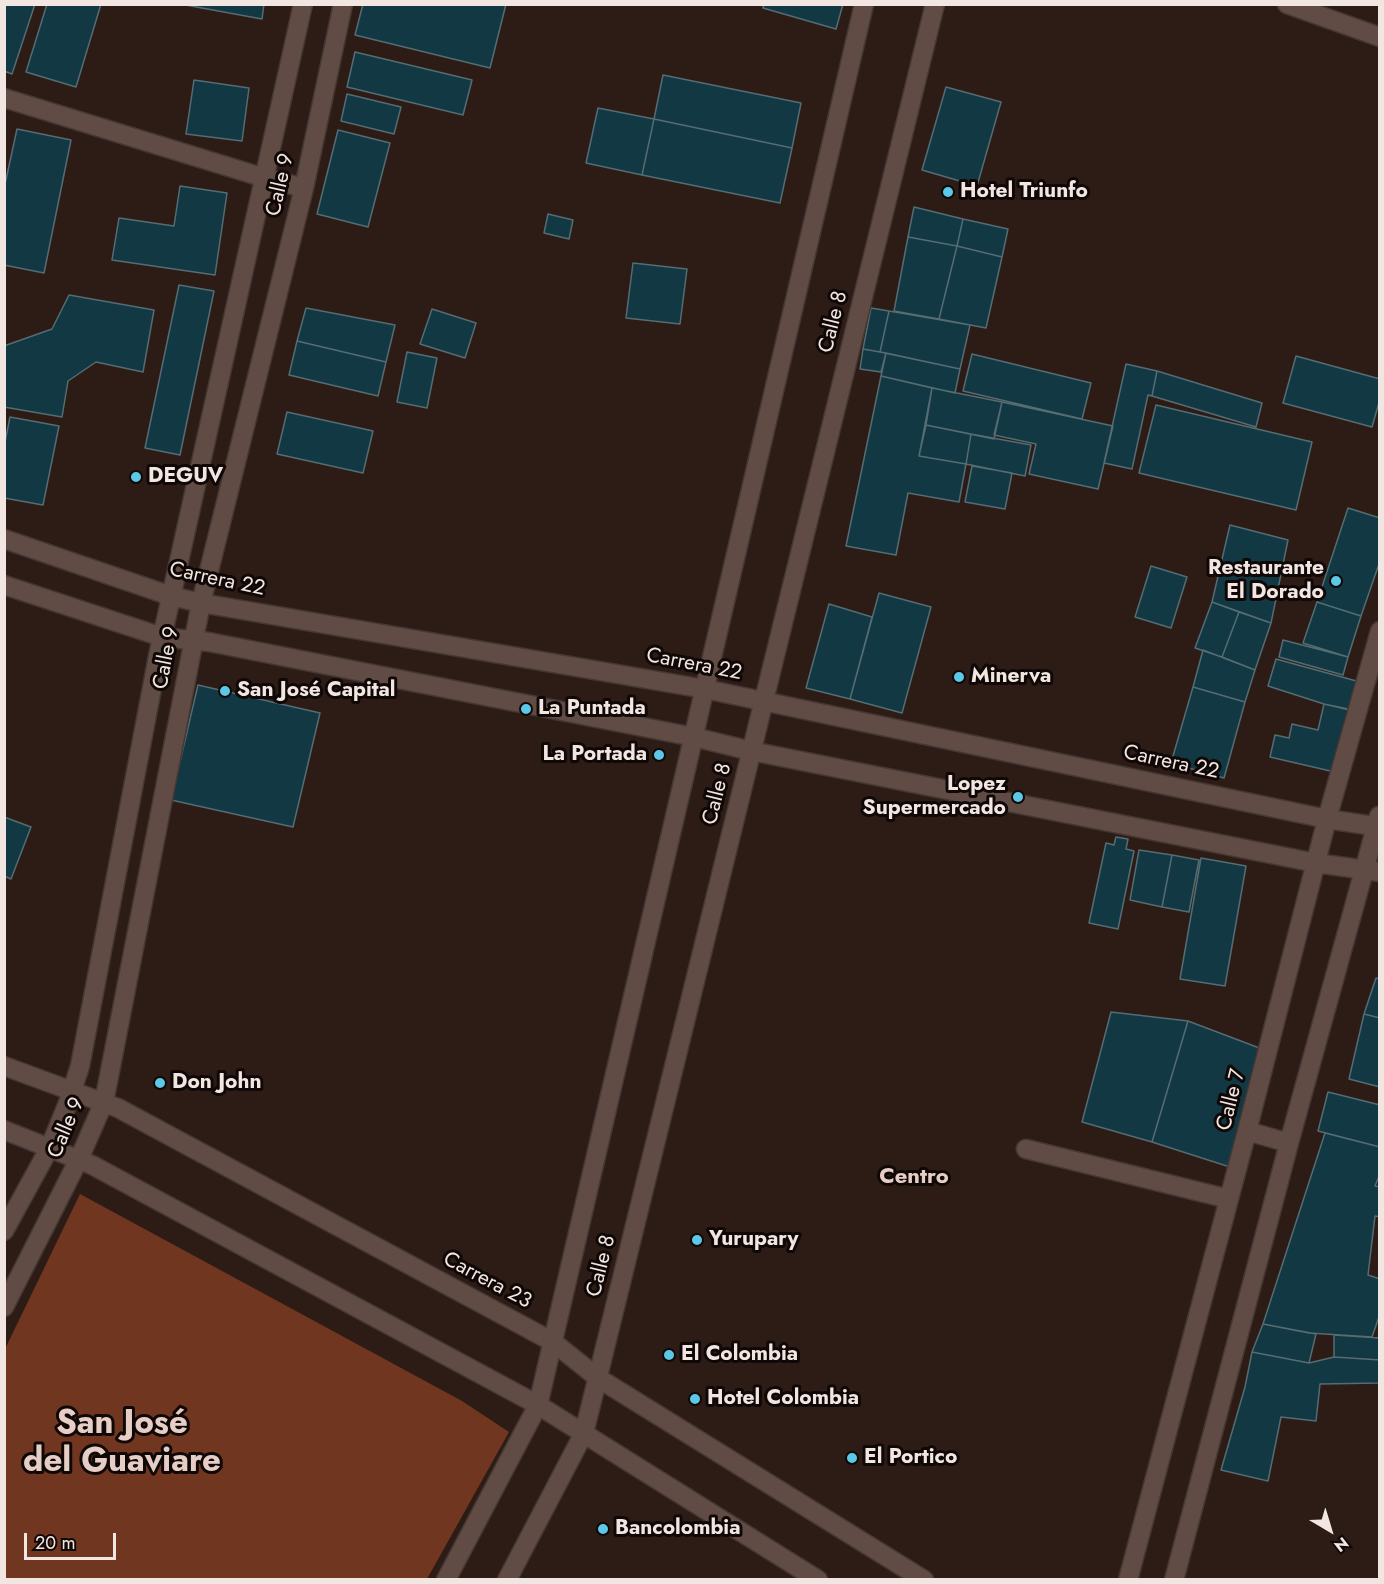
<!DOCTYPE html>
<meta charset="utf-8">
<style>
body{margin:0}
#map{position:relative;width:1384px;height:1584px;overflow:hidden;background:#2d1c16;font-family:Jost,sans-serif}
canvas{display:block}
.frame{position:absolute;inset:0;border:6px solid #f2e6e2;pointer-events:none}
.north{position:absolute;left:1300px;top:1500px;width:60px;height:60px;-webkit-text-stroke:4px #100806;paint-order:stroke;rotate:142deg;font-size:16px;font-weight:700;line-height:24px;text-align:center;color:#f2e6e2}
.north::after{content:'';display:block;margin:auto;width:21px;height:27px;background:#f2e6e2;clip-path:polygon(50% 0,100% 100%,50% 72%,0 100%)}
.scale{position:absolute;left:24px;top:1533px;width:92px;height:27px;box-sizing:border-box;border:3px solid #f2e6e2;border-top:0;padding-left:8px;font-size:18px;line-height:21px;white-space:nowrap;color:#f2e6e2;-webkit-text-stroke:4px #100806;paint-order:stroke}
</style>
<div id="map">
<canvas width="1384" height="1584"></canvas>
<div class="frame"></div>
<div class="north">N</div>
<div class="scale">20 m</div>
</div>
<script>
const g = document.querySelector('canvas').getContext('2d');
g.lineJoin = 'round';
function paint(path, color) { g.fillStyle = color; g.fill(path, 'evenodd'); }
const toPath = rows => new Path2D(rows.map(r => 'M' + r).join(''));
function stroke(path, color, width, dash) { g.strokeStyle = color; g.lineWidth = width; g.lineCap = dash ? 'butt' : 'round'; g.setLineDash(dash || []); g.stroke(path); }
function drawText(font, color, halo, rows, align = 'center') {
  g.font = font + ' Jost,sans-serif'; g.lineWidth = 6; g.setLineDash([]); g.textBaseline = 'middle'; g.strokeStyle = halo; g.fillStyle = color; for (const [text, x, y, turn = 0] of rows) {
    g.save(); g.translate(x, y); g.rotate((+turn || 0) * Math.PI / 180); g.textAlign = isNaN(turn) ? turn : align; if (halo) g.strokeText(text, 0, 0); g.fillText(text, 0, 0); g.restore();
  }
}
paint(toPath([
 [80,1194,462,1401,509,1432,427,1579,5,1579,5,1349]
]), '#713620');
const building = toPath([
 [4,4,35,4,12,74,4,71,4,4],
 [47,4,101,4,76,87,26,72,47,4],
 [180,4,264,4,262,19,180,4],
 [363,4,506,4,490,68,355,35,363,4],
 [764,4,843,4,836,29,763,8,764,4],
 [355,52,472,80,463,115,347,87,355,52],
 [663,75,801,103,792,148,654,119,663,75],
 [194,80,249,88,242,141,186,134,194,80],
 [946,87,1001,102,977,186,922,170,946,87],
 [347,94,401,107,394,134,341,121,347,94],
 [598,108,654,119,642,175,586,163,598,108],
 [654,119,792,148,780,203,642,175,654,119],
 [17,129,71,140,44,273,4,265,4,189,17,129],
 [338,130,390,143,368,227,317,214,338,130],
 [180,186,227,193,215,275,112,260,119,218,174,226,180,186],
 [914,207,963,219,957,246,908,237,914,207],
 [548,214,573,220,569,239,544,233,548,214],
 [963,219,1008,229,1002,257,957,246,963,219],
 [908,237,957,246,939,319,894,311,908,237],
 [957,246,1002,257,986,328,939,319,957,246],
 [633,263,687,269,680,324,626,318,633,263],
 [179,285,214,291,180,455,145,448,179,285],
 [69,295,154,310,143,372,96,362,68,381,62,417,4,407,4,346,52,329,69,295],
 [306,308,395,325,386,362,297,341,306,308],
 [871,308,889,311,880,352,863,349,871,308],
 [432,309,476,323,465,358,420,344,432,309],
 [889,311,970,325,960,369,880,352,889,311],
 [297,341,386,362,378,396,289,375,297,341],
 [863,349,886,353,881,372,860,369,863,349],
 [407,352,437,358,427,408,397,402,407,352],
 [886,353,960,369,955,393,881,376,886,353],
 [972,354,1091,383,1082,419,963,391,972,354],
 [1296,356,1380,379,1380,399,1372,427,1283,403,1296,356],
 [1126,364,1157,371,1152,396,1148,395,1132,469,1104,463,1126,364],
 [1157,371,1262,403,1256,427,1152,396,1157,371],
 [881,376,932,388,919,456,966,464,959,502,908,493,896,555,846,546,881,376],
 [932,388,1002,402,994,439,926,425,932,388],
 [1002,402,1113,426,1098,489,1029,474,1036,444,994,435,1002,402],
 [1156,405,1312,442,1296,510,1139,473,1156,405],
 [287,412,373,431,363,473,277,454,287,412],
 [10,417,59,426,43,505,4,498,4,447,10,417],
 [926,425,971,434,966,464,919,456,926,425],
 [971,434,1031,445,1025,476,966,464,971,434],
 [972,466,1012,473,1005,509,965,502,972,466],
 [1348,508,1380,518,1380,561,1361,616,1317,602,1348,508],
 [1230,525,1288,540,1271,623,1212,602,1230,525],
 [1151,566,1187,577,1171,628,1135,617,1151,566],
 [879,593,931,607,902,713,850,699,879,593],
 [1212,602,1239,612,1222,657,1195,648,1212,602],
 [1317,602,1361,616,1348,657,1303,643,1317,602],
 [829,604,872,617,850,699,806,688,829,604],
 [1239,612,1271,623,1255,670,1222,657,1239,612],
 [1283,640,1348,657,1343,675,1279,657,1283,640],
 [1203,650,1255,670,1245,702,1193,687,1203,650],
 [1276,659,1360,682,1353,710,1324,704,1268,686,1276,659],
 [198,685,320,713,293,827,171,800,198,685],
 [1193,687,1245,702,1224,778,1171,763,1193,687],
 [1324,704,1354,711,1339,773,1270,757,1275,735,1289,738,1292,724,1318,730,1324,704],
 [4,817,31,827,11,879,4,876,4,817],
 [1116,837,1128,839,1126,849,1134,851,1118,929,1089,923,1106,843,1114,845,1116,837],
 [1139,850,1172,855,1162,907,1130,900,1139,850],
 [1172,855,1199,860,1189,912,1162,907,1172,855],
 [1201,858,1246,866,1225,986,1180,979,1201,858],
 [1376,978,1380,979,1380,1018,1364,1014,1376,978],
 [1111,1012,1188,1021,1152,1142,1082,1122,1111,1012],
 [1364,1014,1380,1018,1380,1087,1349,1079,1364,1014],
 [1188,1021,1262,1049,1233,1168,1152,1142,1188,1021],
 [1328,1092,1380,1105,1380,1147,1318,1131,1328,1092],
 [1325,1133,1380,1147,1380,1174,1375,1186,1380,1187,1380,1217,1375,1216,1368,1275,1380,1279,1380,1314,1372,1337,1309,1333,1263,1324,1325,1133],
 [1263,1324,1316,1334,1309,1363,1252,1352,1263,1324],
 [1334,1335,1380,1338,1380,1360,1334,1357,1334,1335],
 [1252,1352,1309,1363,1334,1357,1380,1360,1380,1383,1320,1384,1316,1421,1281,1417,1268,1481,1221,1470,1245,1387,1252,1352]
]);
paint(building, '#113843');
stroke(building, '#556c73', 1.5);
const street = toPath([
 [1287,4,1380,37],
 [4,98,265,178,304,188],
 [4,539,171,596,201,603,705,689,1327,819,1380,827],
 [4,585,162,637,209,642,694,737,751,751,1316,863,1380,872],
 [4,1066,118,1108,553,1342,598,1378,924,1580],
 [4,1130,92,1165,538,1405,818,1580],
 [1247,1131,1289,1143],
 [1026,1149,1229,1199],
 [4,1231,50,1147,68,1103,80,1066,159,651,303,4],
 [4,1307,79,1159,104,1102,201,603,304,188,343,4],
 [1128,1580,1247,1131,1327,819,1380,631],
 [1174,1580,1289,1143,1379,816]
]);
const secondary = toPath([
 [446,1580,538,1405,864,4],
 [507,1580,584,1433,935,4]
]);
stroke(street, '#453734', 21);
stroke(secondary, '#453734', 21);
stroke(street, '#604c45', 18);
stroke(secondary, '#604c45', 18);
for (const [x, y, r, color] of [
 [948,192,6,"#5bc8e7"],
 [136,477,6,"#5bc8e7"],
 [1336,581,6,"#5bc8e7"],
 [959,677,6,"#5bc8e7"],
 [225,691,6,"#5bc8e7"],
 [526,709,6,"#5bc8e7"],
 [659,755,6,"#5bc8e7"],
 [1018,797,6,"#5bc8e7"],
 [160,1083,6,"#5bc8e7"],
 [697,1240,6,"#5bc8e7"],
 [669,1355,6,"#5bc8e7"],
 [695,1399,6,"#5bc8e7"],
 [852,1458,6,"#5bc8e7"],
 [603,1529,6,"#5bc8e7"]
]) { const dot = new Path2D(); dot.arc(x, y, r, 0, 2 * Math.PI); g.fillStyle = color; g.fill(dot); stroke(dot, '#100806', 2); }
drawText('21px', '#f2e6e2', '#100806', [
 ["Calle 9",281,185,-77],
 ["Calle 8",834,322,-76],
 ["Carrera 22",217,580,12],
 ["Calle 9",167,658,-79],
 ["Carrera 22",694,665,11],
 ["Carrera 22",1171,763,12],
 ["Calle 8",718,794,-76],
 ["Calle 7",1232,1100,-76],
 ["Calle 9",67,1128,-67],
 ["Calle 8",602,1266,-76],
 ["Carrera 23",487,1281,28]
]);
drawText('bold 21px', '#f2e6e2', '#100806', [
 ["Hotel Triunfo",960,192],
 ["DEGUV",148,477],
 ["Restaurante",1324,569,"right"],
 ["El Dorado",1324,593,"right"],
 ["Minerva",971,677],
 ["San José Capital",237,691],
 ["La Puntada",538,709],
 ["La Portada",647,755,"right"],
 ["Lopez",1006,785,"right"],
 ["Supermercado",1006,809,"right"],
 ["Don John",172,1083],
 ["Yurupary",709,1240],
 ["El Colombia",681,1355],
 ["Hotel Colombia",707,1399],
 ["El Portico",864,1458],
 ["Bancolombia",615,1529]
], 'left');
drawText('bold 22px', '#e6cec6', '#100806', [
 ["Centro",914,1178]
]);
drawText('bold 33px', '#e6cec6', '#100806', [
 ["San José",122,1425],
 ["del Guaviare",122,1463]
]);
</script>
